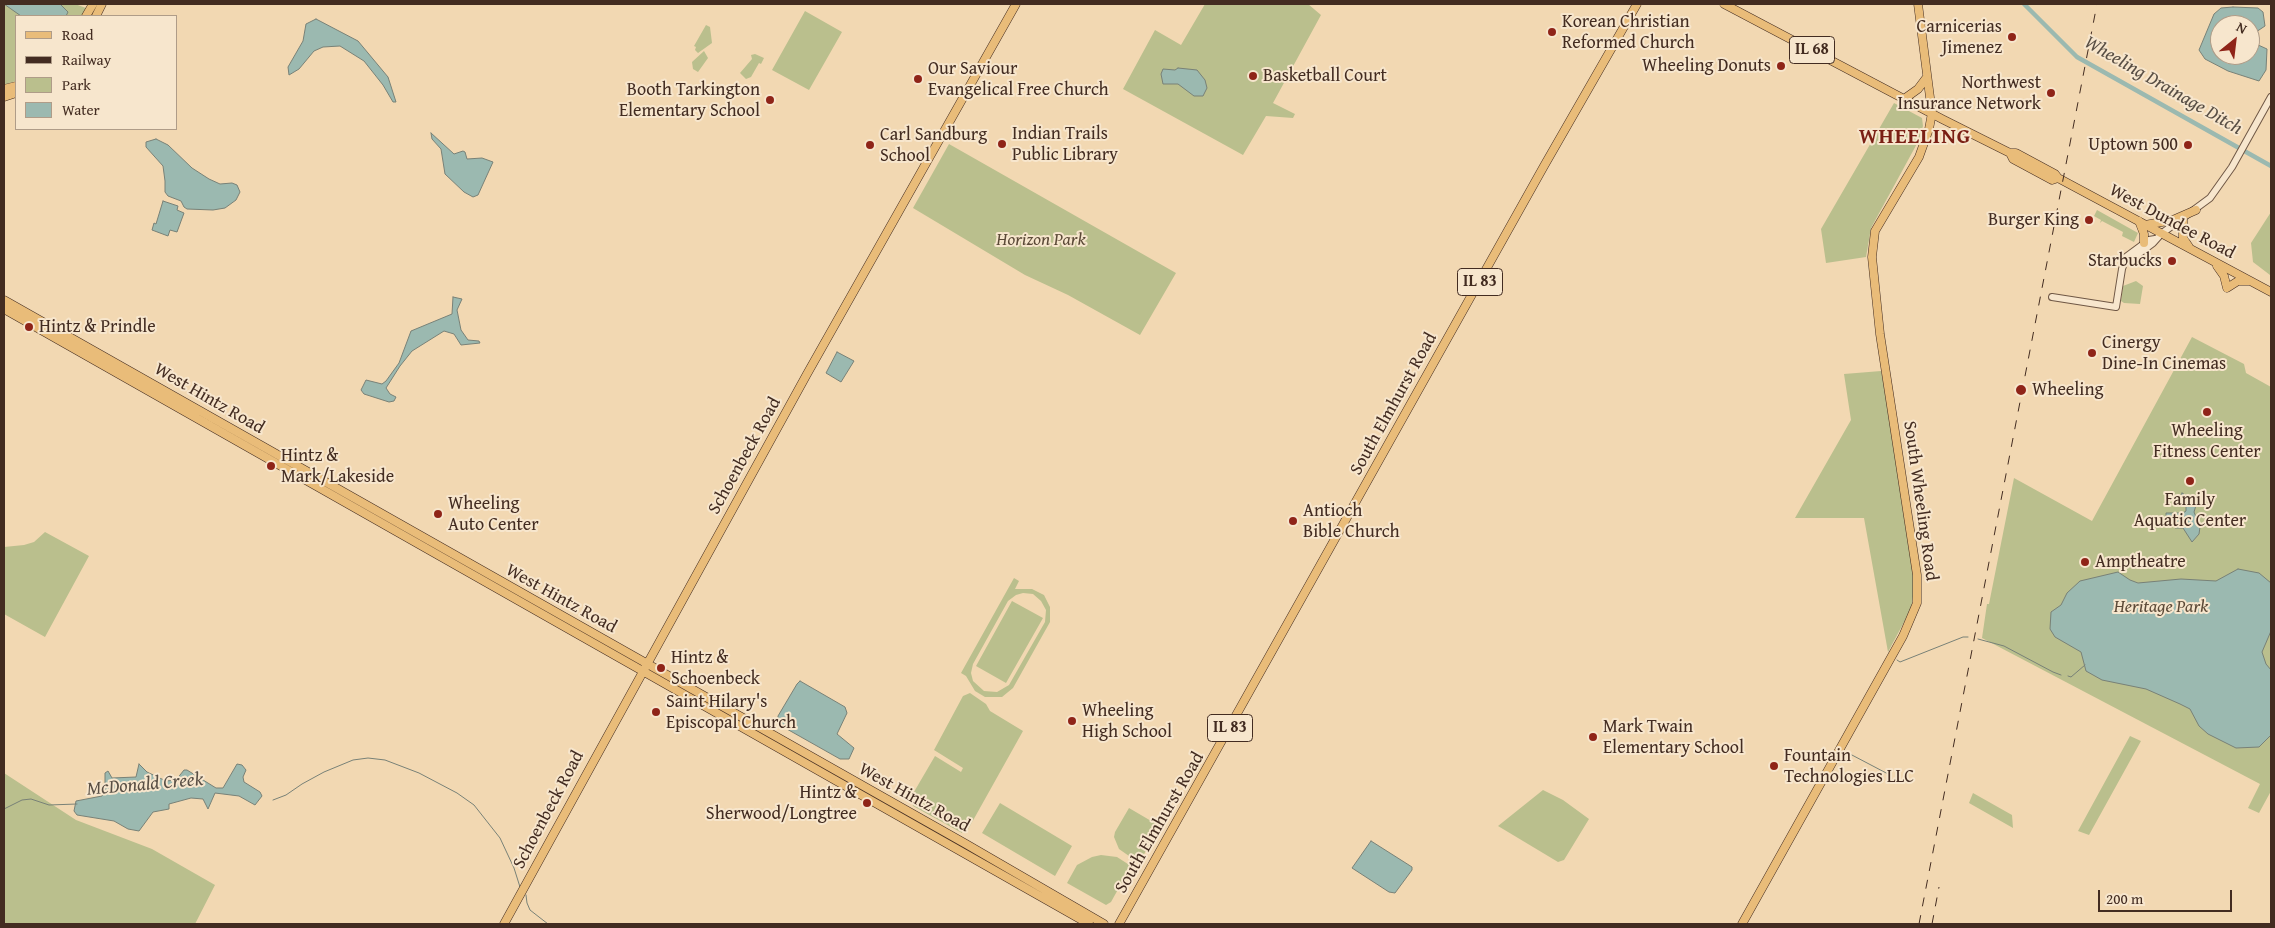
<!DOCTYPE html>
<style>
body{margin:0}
#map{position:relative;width:2275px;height:928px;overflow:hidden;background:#f2d8b2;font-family:"Gentium Book Plus",serif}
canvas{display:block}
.frame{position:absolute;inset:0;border:5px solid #432c21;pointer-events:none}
.legend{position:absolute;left:15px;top:15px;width:162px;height:115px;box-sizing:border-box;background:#f7e6cd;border:1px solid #af9c88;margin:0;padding:6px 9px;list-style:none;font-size:15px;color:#432c21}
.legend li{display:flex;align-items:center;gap:10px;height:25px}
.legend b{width:25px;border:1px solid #af9c88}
.north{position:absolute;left:2210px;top:15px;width:50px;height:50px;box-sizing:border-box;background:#f7e6cd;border:1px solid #af9c88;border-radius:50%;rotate:29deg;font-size:14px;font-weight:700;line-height:20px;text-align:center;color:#432c21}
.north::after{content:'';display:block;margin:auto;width:18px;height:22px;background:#8f2418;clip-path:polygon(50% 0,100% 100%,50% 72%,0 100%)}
.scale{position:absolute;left:2098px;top:890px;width:134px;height:22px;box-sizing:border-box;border:2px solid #432c21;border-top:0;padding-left:6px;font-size:15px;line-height:18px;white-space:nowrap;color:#432c21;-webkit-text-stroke:4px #f7e6cd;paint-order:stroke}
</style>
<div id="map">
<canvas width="2275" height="928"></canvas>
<div class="frame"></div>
<ul class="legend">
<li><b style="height:6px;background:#e9bc79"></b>Road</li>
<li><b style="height:6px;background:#432c21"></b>Railway</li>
<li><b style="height:14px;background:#babf8d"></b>Park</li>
<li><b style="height:14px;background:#9bb9b0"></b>Water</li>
</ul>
<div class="north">N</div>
<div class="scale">200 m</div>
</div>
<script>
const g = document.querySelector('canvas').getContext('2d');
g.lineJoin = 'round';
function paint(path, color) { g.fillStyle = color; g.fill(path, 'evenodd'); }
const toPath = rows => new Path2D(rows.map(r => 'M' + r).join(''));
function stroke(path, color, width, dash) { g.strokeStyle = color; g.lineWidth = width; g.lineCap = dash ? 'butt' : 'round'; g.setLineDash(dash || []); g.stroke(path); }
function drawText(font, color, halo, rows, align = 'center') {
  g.font = font + ' "Gentium Book Plus",serif'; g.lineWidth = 4; g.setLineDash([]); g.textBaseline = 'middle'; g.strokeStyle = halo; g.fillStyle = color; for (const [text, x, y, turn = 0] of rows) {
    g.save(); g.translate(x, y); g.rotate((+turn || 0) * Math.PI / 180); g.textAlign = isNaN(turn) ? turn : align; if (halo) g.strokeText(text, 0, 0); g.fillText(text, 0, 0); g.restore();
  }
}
paint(toPath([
 [4,4,75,4,86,8,82,16,16,16,16,81,4,85],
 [1205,4,1308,4,1321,15,1273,103,1295,114,1293,118,1266,116,1243,155,1123,89,1155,30,1181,45],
 [805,11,842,32,809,90,772,70],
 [706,25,710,27,712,43,698,53,695,50,696,47,694,46],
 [704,51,708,58,698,72,693,69,692,62],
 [755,54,764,58,761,64,759,63,751,77,746,79,740,73,752,59,751,55],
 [1894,103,1922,118,1923,126,1919,140,1871,228,1866,257,1826,263,1821,229],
 [949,144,1176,273,1140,335,1068,295,1025,275,913,208],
 [2097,210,2138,233,2134,242,2122,236,2123,232,2102,221,2100,223,2101,220,2094,216],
 [2271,212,2271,273,2270,275,2253,262,2251,243],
 [2136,281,2143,286,2140,304,2124,303,2121,301,2123,286],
 [2192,337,2244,364,2246,373,2271,387,2271,791,2259,813,2248,808,2260,784,1982,638,1987,604,1989,604,2014,478,2092,521],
 [1881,371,1889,407,1915,584,1911,609,1888,652,1864,518,1795,518,1851,420,1844,374],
 [45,532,89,556,45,637,4,614,4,547,24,545,34,542],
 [1014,578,1019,581,1015,589,1032,589,1044,595,1050,607,1050,622,1013,688,1002,697,985,697,975,691,966,676,961,673],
 [1023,593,1033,594,1041,601,1046,610,1045,622,1009,685,997,692,984,691,973,681,971,673,973,664,1008,601,1016,595],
 [1012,601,1043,618,1006,683,976,666],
 [970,693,986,704,990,711,1023,731,966,833,963,831,962,833,913,806,911,797,935,756,961,772,963,768,934,750,963,696],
 [2130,736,2141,741,2089,835,2078,831],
 [4,773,76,820,152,849,215,885,195,924,4,924],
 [1543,790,1563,800,1589,819,1564,860,1558,862,1498,826],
 [1973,793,2012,815,2013,828,1969,803],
 [1000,803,1072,846,1055,876,982,833],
 [1129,808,1158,825,1159,828,1139,863,1119,849,1114,837,1115,832],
 [1101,855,1117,857,1131,866,1111,902,1106,905,1067,883,1077,865,1092,857]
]), '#babf8d');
const water = toPath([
 [4,4,60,4,68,12,66,16,21,16,4,4],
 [2233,7,2258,8,2263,12,2265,26,2256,32,2255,41,2256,44,2267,49,2266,70,2259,81,2228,71,2205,59,2199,50,2214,14,2221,8,2233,7],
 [2220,25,2250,25,2250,55,2220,55,2220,25],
 [316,19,358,41,388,77,396,102,393,102,383,85,364,61,340,46,323,47,314,51,299,69,289,75,288,67,303,41,306,24,316,19],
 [1178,68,1197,70,1205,80,1207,88,1203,96,1194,96,1178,84,1163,84,1161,74,1163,69,1175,70,1178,68],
 [431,133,454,154,463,151,465,152,467,159,482,158,493,162,478,195,473,197,464,192,445,174,441,149,432,139,431,133],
 [156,139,168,145,192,168,209,179,220,184,232,183,237,185,240,192,236,200,225,208,213,210,187,209,184,207,181,201,168,196,165,192,165,181,163,166,146,147,146,142,156,139],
 [163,201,178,206,177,210,184,213,177,232,170,230,168,236,152,230,154,223,156,224,163,201],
 [453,297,462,299,457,310,461,330,468,340,479,341,480,343,461,345,454,334,444,331,412,351,400,366,386,388,390,394,396,397,394,401,389,402,364,394,361,390,366,380,382,384,386,381,399,363,411,331,452,314,453,297],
 [837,352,854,361,841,382,826,373,837,352],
 [2182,493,2197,502,2194,512,2200,527,2199,534,2192,542,2183,528,2175,528,2174,522,2166,523,2166,513,2183,513,2186,511,2186,505,2179,499,2182,493],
 [2238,569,2259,573,2271,583,2271,631,2262,652,2266,664,2271,670,2271,735,2259,747,2236,748,2208,734,2199,726,2190,709,2180,704,2146,689,2102,680,2086,671,2081,652,2055,637,2050,629,2051,612,2061,605,2067,593,2080,581,2118,572,2130,580,2138,583,2181,579,2216,581,2238,569],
 [800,681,845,707,847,713,837,734,854,748,849,759,840,759,778,724,778,716,797,684,800,681],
 [139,764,147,772,166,781,176,780,184,770,187,770,216,788,223,788,237,764,242,765,246,770,243,777,244,782,260,792,262,796,255,805,239,796,215,793,208,809,203,799,191,798,169,804,169,809,153,812,139,831,128,829,114,821,77,815,74,811,76,801,102,796,105,791,105,773,108,771,112,778,136,777,139,764],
 [1371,841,1412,867,1412,870,1395,893,1389,892,1352,868,1371,841]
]);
paint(water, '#9bb9b0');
stroke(water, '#788177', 1);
stroke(toPath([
 [1978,639,2004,646,2053,672,2061,675],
 [1897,660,1900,662,1963,637,1968,637],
 [2068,676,2071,677,2085,665],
 [1850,754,1890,775],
 [273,800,286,795,302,784,324,772,353,760,368,758,385,760,419,773,457,793,474,805,500,838,514,868,520,887],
 [4,809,22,800,31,799,49,805,77,804],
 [526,895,527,903,530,910,548,924]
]), '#788177', 1);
stroke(toPath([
 [2024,4,2077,57,2271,166]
]), '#9bb9b0', 4.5);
const minor = toPath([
 [2126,262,2129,261,2153,243,2161,234,2210,198,2232,167,2271,97],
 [2052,297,2116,307,2122,269,2126,257,2149,240,2155,239]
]);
const major = toPath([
 [1724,4,1942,119,2010,153,2016,153,2055,174,2058,178,2271,292],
 [86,16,93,4],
 [96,16,102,4],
 [4,89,16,86],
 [4,97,16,93],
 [1904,99,1918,89,1927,77],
 [2010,153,2013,159,2052,180,2058,178],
 [2183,220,2183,238,2189,247],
 [2139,221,2144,234,2144,243],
 [2145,225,2173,220,2196,210],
 [2217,266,2224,276,2227,288,2238,281,2249,281],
 [4,300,966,844,1104,924],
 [4,309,1089,924],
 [504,924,807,374,1016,4],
 [1119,924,1544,166,1637,4],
 [1742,924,1903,636,1917,603,1917,575,1880,334,1872,257,1875,231,1919,157,1929,129,1932,113,1918,4]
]);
stroke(minor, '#6f5745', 8);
stroke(major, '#432c21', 9);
stroke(minor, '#f7e6cd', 6);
stroke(major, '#e9bc79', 8);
stroke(toPath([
 [1919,924,2097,4],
 [1932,924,1939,887]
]), '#432c21', 1, [9, 9]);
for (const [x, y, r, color] of [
 [1552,32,5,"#8f2418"],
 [2012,37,5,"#8f2418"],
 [1781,66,5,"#8f2418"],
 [1253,76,5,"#8f2418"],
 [918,79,5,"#8f2418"],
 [2051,93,5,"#8f2418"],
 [770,100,5,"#8f2418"],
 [1002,144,5,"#8f2418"],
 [870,145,5,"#8f2418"],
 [2188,145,5,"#8f2418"],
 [2089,220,5,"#8f2418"],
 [2172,261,5,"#8f2418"],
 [29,327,5,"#8f2418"],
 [2092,353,5,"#8f2418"],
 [2021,390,6,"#8f2418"],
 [2207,412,5,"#8f2418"],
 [271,466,5,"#8f2418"],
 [2190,481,5,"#8f2418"],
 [438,514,5,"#8f2418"],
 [1293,521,5,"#8f2418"],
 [2085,562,5,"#8f2418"],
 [661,668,5,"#8f2418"],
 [656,712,5,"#8f2418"],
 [1072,721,5,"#8f2418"],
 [1593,737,5,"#8f2418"],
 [1774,766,5,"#8f2418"],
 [867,803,5,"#8f2418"]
]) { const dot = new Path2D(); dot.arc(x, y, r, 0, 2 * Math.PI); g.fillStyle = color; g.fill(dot); stroke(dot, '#f7e6cd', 2); }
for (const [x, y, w] of [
 [1812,50,45],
 [1480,282,45],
 [1230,728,45]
]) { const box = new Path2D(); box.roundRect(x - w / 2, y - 13.5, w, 27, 4); g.fillStyle = '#f7e6cd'; g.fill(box); stroke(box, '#432c21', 1); }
drawText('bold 16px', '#432c21', null, [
 ["IL 68",1812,50],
 ["IL 83",1480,282],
 ["IL 83",1230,728]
]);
drawText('18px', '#432c21', '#f7e6cd', [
 ["Korean Christian",1562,22],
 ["Reformed Church",1562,43],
 ["Carnicerias",2002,27,"right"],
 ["Jimenez",2002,48,"right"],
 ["Wheeling Donuts",1771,66,"right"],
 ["Our Saviour",928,69],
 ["Evangelical Free Church",928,90],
 ["Basketball Court",1263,76],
 ["Northwest",2041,83,"right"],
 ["Insurance Network",2041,104,"right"],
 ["Booth Tarkington",760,90,"right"],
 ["Elementary School",760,111,"right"],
 ["Indian Trails",1012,134],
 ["Public Library",1012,155],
 ["Carl Sandburg",880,135],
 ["School",880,156],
 ["Uptown 500",2178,145,"right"],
 ["Burger King",2079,220,"right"],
 ["Starbucks",2162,261,"right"],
 ["Hintz & Prindle",39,327],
 ["Cinergy",2102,343],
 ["Dine-In Cinemas",2102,364],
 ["Wheeling",2032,390],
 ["Wheeling",2207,431,"center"],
 ["Fitness Center",2207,452,"center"],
 ["Hintz &",281,456],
 ["Mark/Lakeside",281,477],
 ["Family",2190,500,"center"],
 ["Aquatic Center",2190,521,"center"],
 ["Wheeling",448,504],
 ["Auto Center",448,525],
 ["Antioch",1303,511],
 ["Bible Church",1303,532],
 ["Amptheatre",2095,562],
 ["Hintz &",671,658],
 ["Schoenbeck",671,679],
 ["Saint Hilary's",666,702],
 ["Episcopal Church",666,723],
 ["Wheeling",1082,711],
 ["High School",1082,732],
 ["Mark Twain",1603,727],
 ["Elementary School",1603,748],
 ["Fountain",1784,756],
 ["Technologies LLC",1784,777],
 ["Hintz &",857,793,"right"],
 ["Sherwood/Longtree",857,814,"right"]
], 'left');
drawText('18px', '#432c21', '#f7e6cd', [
 ["West Dundee Road",2172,222,28],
 ["West Hintz Road",209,399,30],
 ["South Elmhurst Road",1394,404,-61],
 ["Schoenbeck Road",745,456,-61],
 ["South Wheeling Road",1920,501,82],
 ["West Hintz Road",561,599,29],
 ["West Hintz Road",914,798,29],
 ["Schoenbeck Road",549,810,-62],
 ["South Elmhurst Road",1160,823,-60]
]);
drawText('italic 18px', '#5b4937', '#f7e6cd', [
 ["Horizon Park",1041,240],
 ["Heritage Park",2161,607]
]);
drawText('italic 19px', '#594f45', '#f7e6cd', [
 ["Wheeling Drainage Ditch",2163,86,30],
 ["McDonald Creek",145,785,-5]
]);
g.letterSpacing = '1px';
drawText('bold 22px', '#7a1f14', '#f7e6cd', [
 ["WHEELING",1915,137]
]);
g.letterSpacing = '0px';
</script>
